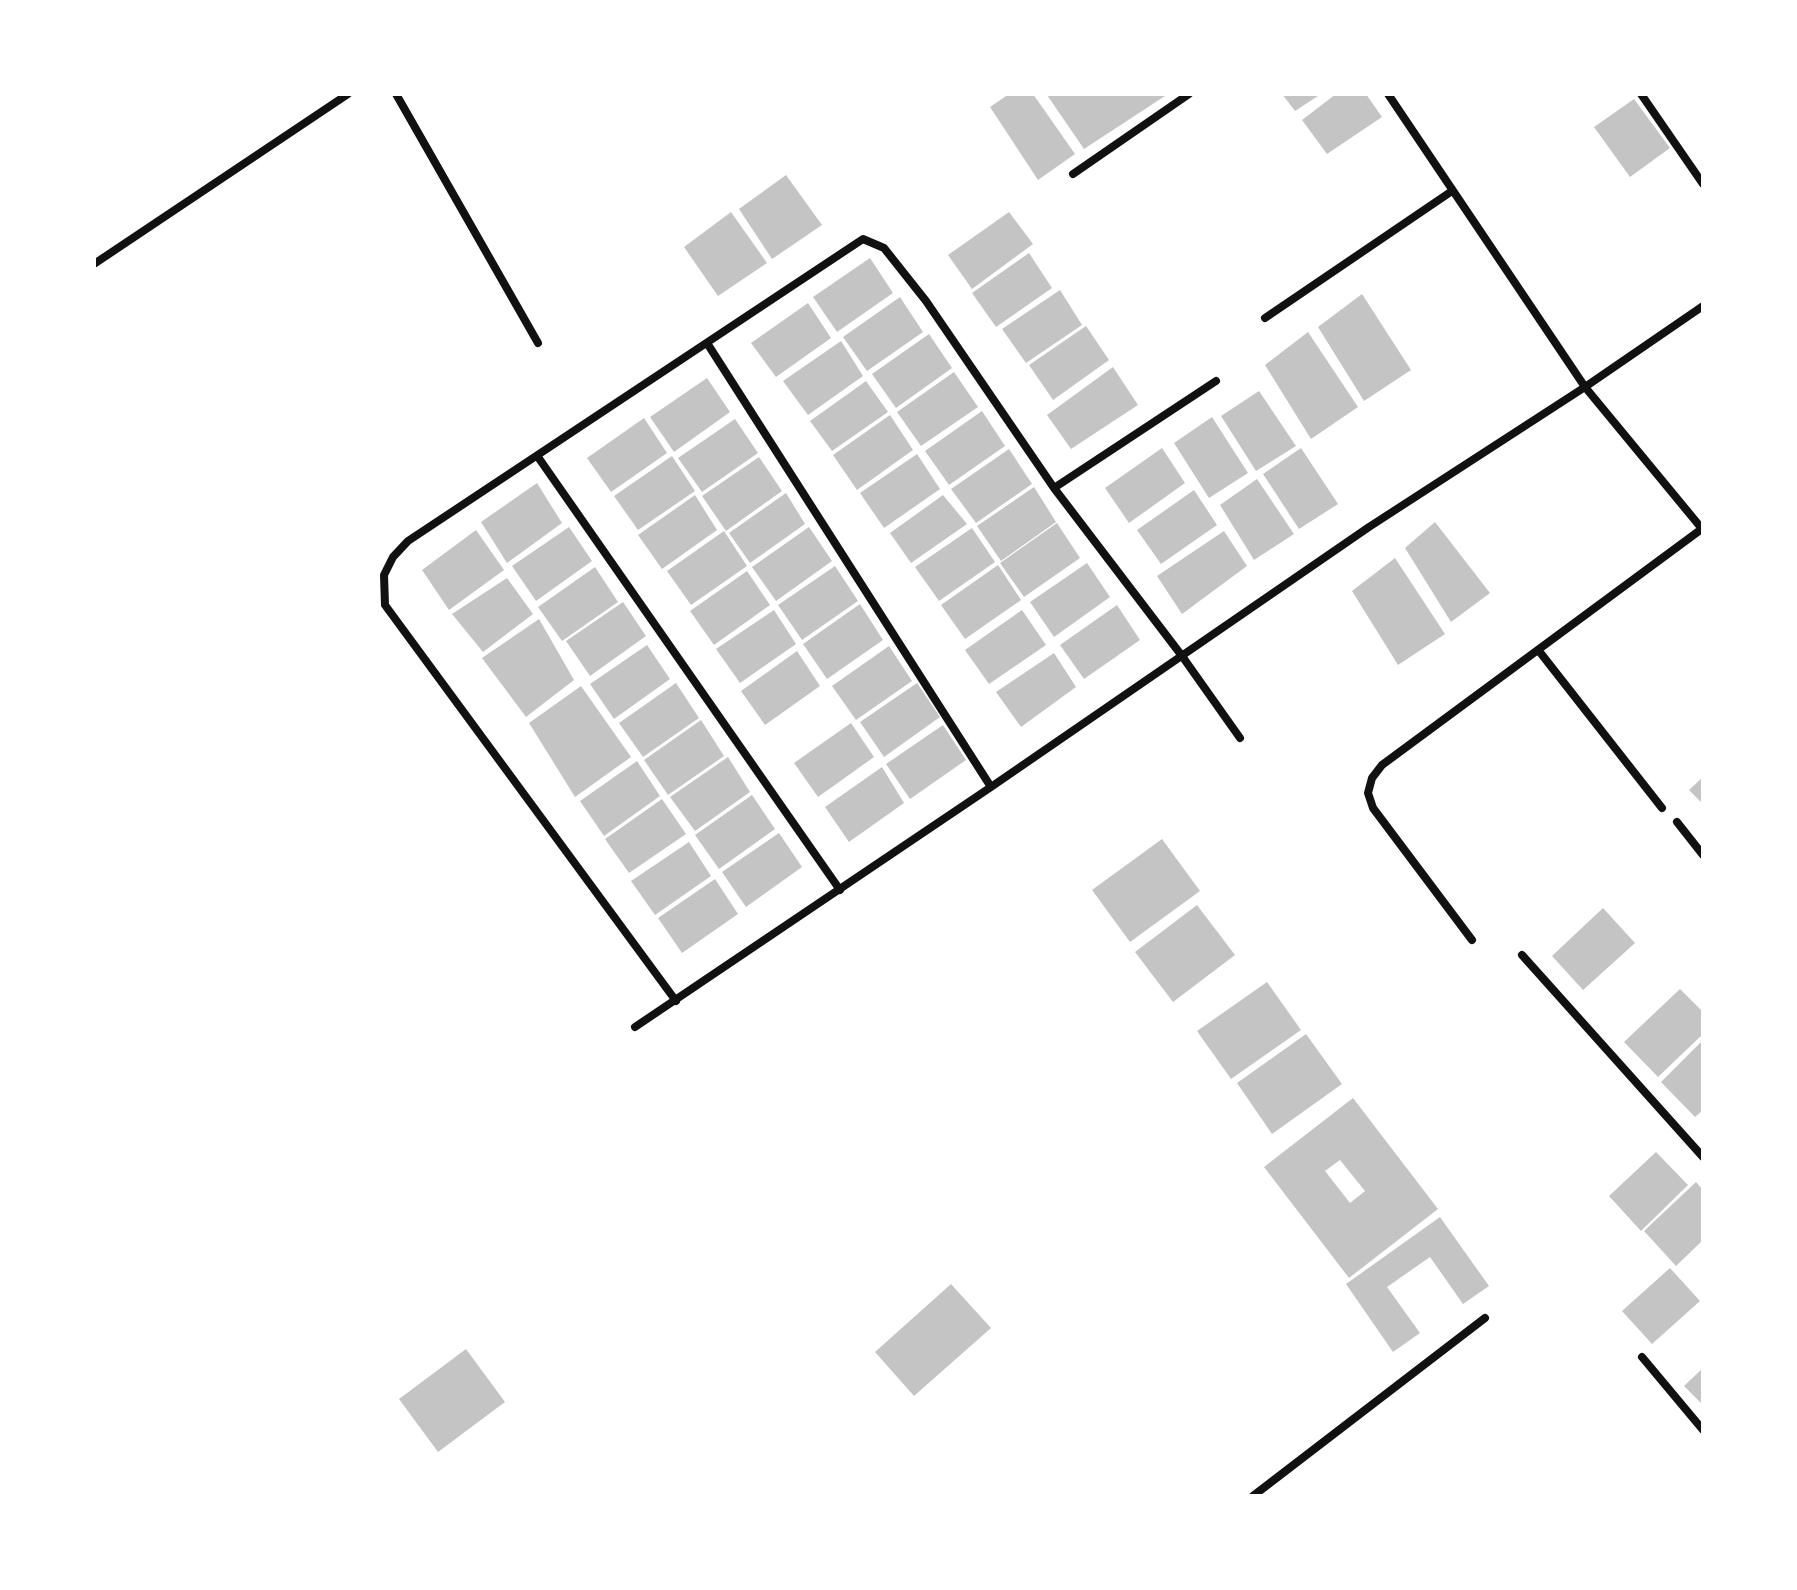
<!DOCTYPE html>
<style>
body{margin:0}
#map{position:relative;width:1797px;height:1590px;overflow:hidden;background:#fff;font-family:"Fira Sans",sans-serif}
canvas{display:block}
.frame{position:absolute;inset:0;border:96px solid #fff;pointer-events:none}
</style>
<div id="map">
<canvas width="1797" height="1590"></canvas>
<div class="frame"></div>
</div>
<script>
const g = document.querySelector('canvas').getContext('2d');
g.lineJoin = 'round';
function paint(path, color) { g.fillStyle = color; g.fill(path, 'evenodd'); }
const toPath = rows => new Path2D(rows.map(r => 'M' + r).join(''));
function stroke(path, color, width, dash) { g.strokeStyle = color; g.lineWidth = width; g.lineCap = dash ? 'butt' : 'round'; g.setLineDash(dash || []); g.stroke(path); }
paint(toPath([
 [1009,94,1033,94,1075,154,1038,180,990,107],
 [1049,94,1168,94,1084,149,1047,95],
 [1282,94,1321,94,1295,111],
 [1336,94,1366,94,1382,117,1327,154,1302,120],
 [1634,99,1670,148,1630,177,1594,127],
 [786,175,822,225,772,259,739,209],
 [731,212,767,263,718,296,684,247],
 [1009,212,1033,244,972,289,948,255],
 [1029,253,1052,288,996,327,972,293],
 [870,258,893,293,837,332,813,297],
 [1060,290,1082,325,1026,363,1002,329],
 [1362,294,1411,370,1364,401,1318,327],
 [900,297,923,332,867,371,843,337],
 [808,303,831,338,776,377,751,343],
 [1086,326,1109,360,1053,400,1029,365],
 [1308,332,1358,407,1311,439,1265,365],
 [929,334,952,368,896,408,872,374],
 [841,341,863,376,808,415,783,381],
 [1113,367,1138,405,1071,449,1047,415],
 [954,372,978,407,921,446,897,412],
 [707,378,730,412,674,452,650,417],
 [866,381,888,412,832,451,810,421],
 [1259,391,1296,446,1256,471,1221,416],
 [982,411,1005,446,949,485,925,451],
 [890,415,913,450,857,490,833,455],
 [1212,417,1248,473,1209,498,1174,443],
 [644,418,667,453,611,492,587,458],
 [735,419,758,453,702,492,678,458],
 [1162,448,1185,483,1129,523,1105,488],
 [1301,448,1338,504,1299,529,1263,474],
 [1009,449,1032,484,976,523,951,489],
 [917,454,940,489,884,528,860,493],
 [672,456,695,491,638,530,614,496],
 [759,457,782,491,726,531,702,496],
 [1257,479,1294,534,1254,560,1220,505],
 [537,483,562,523,507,563,481,522],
 [1034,487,1056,522,1001,561,977,526],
 [1194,490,1217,525,1161,564,1137,530],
 [786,493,805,524,750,563,729,533],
 [695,495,717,530,662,569,638,535],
 [943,495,967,524,911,563,890,533],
 [1435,522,1490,593,1451,622,1405,548],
 [1057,523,1080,558,1024,597,1000,563],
 [569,527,592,561,536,601,512,566],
 [809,527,832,561,776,601,752,567],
 [972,528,995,562,939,601,915,567],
 [476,530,504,570,449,610,422,570],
 [724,531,747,566,691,605,667,571],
 [1224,531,1247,566,1182,614,1157,576],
 [1395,558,1445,634,1398,665,1352,591],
 [1087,563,1110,597,1054,637,1030,602],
 [998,565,1021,600,965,639,941,605],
 [835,566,858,601,802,640,778,605],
 [595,567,618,602,562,641,538,607],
 [747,571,770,605,714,645,690,611],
 [507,578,533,614,483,652,452,614],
 [623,602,646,636,590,676,566,641],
 [860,604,883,640,827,679,803,644],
 [1117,605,1140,640,1084,679,1060,645],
 [774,610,796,644,740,683,716,649],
 [1022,610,1046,645,989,684,965,650],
 [539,619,574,680,526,717,482,658],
 [647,645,670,679,614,719,590,684],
 [889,646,912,681,856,720,832,686],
 [797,651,820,686,765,725,741,691],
 [1054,653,1076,687,1021,727,996,692],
 [676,683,699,718,643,757,619,723],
 [917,683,940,717,884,757,860,722],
 [581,686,631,757,575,797,529,723],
 [701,720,724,756,668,795,644,760],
 [851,723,874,757,818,797,794,763],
 [943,725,966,760,910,799,886,764],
 [728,757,750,792,695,831,670,797],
 [637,761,660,796,604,836,580,801],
 [882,767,904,803,849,842,825,807],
 [1703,777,1703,804,1689,790],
 [752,795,775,829,719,869,695,835],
 [662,799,686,834,629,873,605,839],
 [779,833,802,867,746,907,722,872],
 [1162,839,1200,891,1130,942,1092,890],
 [689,842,711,876,655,915,631,881],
 [715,879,738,914,682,953,658,918],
 [1197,905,1235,955,1173,1002,1135,952],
 [1603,908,1635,943,1583,990,1552,956],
 [1267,982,1301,1030,1231,1079,1197,1031],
 [1680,989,1703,1012,1703,1034,1658,1077,1624,1042],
 [1306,1034,1342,1084,1272,1134,1237,1083],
 [1703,1040,1703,1110,1695,1117,1661,1082],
 [1353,1098,1438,1209,1349,1278,1264,1167],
 [1340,1160,1365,1191,1350,1203,1325,1171],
 [1656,1152,1688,1185,1641,1231,1609,1196],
 [1696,1182,1703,1190,1703,1240,1676,1266,1644,1231],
 [1440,1217,1489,1286,1463,1304,1430,1257,1387,1287,1420,1333,1393,1352,1346,1284],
 [1670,1268,1700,1301,1652,1344,1622,1311],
 [951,1284,991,1328,914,1396,875,1352],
 [466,1349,505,1402,438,1452,399,1399],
 [1703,1368,1703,1405,1684,1386]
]), '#c4c4c4');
stroke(toPath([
 [396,94,538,343],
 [1388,94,1585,387,1703,530],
 [1641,94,1703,184],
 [1073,174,1189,94],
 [94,264,348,94],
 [1265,318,1452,191],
 [707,343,991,787],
 [538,457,840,890],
 [1054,488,1216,381],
 [1539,651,1662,808],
 [1677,822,1703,855],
 [1472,940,1373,808,1368,793,1372,778,1382,765,1703,528],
 [1522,955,1703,1157],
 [676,1001,385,605,384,575,393,557,408,541,863,239,884,248,926,301,1054,488,1182,656,1240,738],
 [635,1027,991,787,1369,527,1585,387,1703,306],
 [1642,1357,1703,1430],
 [1253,1496,1485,1318]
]), '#111', 8);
</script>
